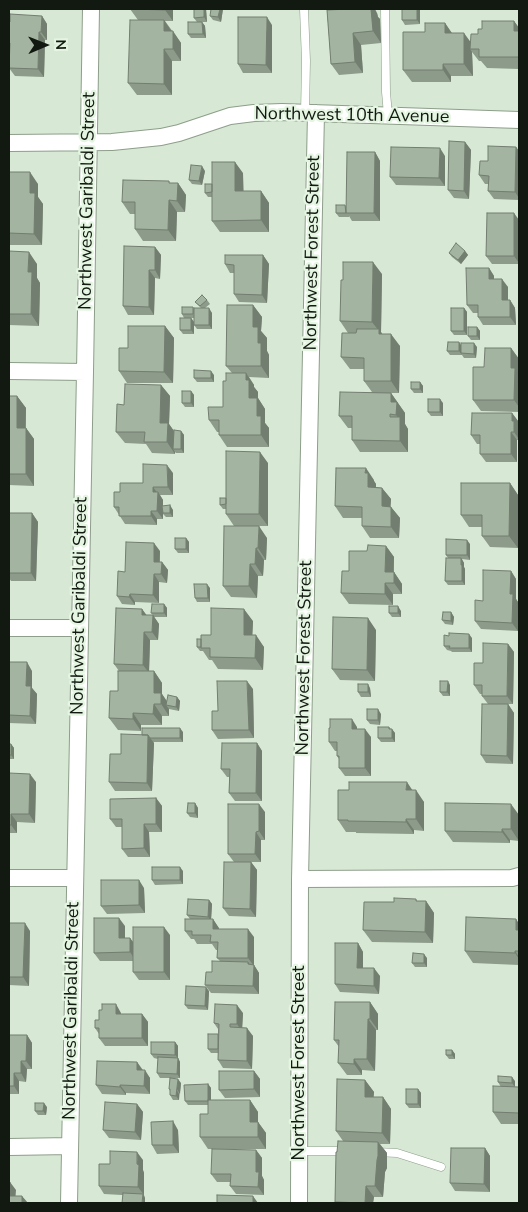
<!DOCTYPE html>
<style>
body{margin:0}
#map{position:relative;width:528px;height:1212px;overflow:hidden;background:#d7e9d4;font-family:"Nunito Sans",sans-serif}
canvas{display:block}
.frame{position:absolute;inset:0;border:10px solid #121911;pointer-events:none}
.north{position:absolute;left:20px;top:20px;width:50px;height:50px;-webkit-text-stroke:4px #e4f6e1;paint-order:stroke;rotate:89deg;font-size:14px;font-weight:700;line-height:20px;text-align:center;color:#121911}
.north::after{content:'';display:block;margin:auto;width:18px;height:22px;background:#121911;clip-path:polygon(50% 0,100% 100%,50% 72%,0 100%)}
</style>
<div id="map">
<canvas width="528" height="1212"></canvas>
<div class="frame"></div>
<div class="north">N</div>
</div>
<script>
const g = document.querySelector('canvas').getContext('2d');
g.lineJoin = 'round';
const toPath = rows => new Path2D(rows.map(r => 'M' + r).join(''));
function stroke(path, color, width, dash) { g.strokeStyle = color; g.lineWidth = width; g.lineCap = dash ? 'butt' : 'round'; g.setLineDash(dash || []); g.stroke(path); }
function paint(path, color) { g.fillStyle = color; g.fill(path, 'evenodd'); }
function drawText(font, color, halo, rows, align = 'center') {
  g.font = font + ' "Nunito Sans",sans-serif'; g.lineWidth = 4.5; g.setLineDash([]); g.textBaseline = 'middle'; g.strokeStyle = halo; g.fillStyle = color; for (const [text, x, y, turn = 0] of rows) {
    g.save(); g.translate(x, y); g.rotate((+turn || 0) * Math.PI / 180); g.textAlign = isNaN(turn) ? turn : align; if (halo) g.strokeText(text, 0, 0); g.fillText(text, 0, 0); g.restore();
  }
}
const lane = toPath([
 [304,9,306,61,305,113],
 [385,9,386,92,388,115],
 [299,1151,347,1151],
 [376,1152,397,1153,441,1167]
]);
const street = toPath([
 [9,143,112,142,161,137,179,133,230,116,254,113,282,112,519,120],
 [9,371,85,372],
 [9,628,80,628],
 [9,878,75,878],
 [300,879,512,878,519,876],
 [9,1147,70,1146],
 [69,1203,85,372,91,9],
 [299,1203,300,879,316,113]
]);
stroke(lane, '#8d9e8a', 9);
stroke(street, '#8d9e8a', 18);
stroke(lane, '#fff', 8);
stroke(street, '#fff', 16);
paint(toPath([
 [130,9,173,9,173,21,165,21,181,43,181,61,172,61,172,95,137,95,128,83,138,20],
 [206,9,207,22,202,22,205,26,206,38,191,38,188,34,197,22,194,18],
 [223,9,221,22,213,20,210,16],
 [420,9,420,24,405,25,402,20],
 [327,10,377,13,378,17,380,19,381,43,361,45,363,73,339,75,331,64],
 [42,16,47,24,47,40,45,40,44,77,15,76,9,68,10,51,9,51,9,22],
 [514,21,519,28,519,69,487,68,481,61,479,61,472,52,473,76,451,76,451,82,412,82,403,70,425,32,445,23,452,33,471,42,482,29],
 [272,25,272,73,243,73,238,64],
 [465,142,471,150,469,199,454,198,448,190],
 [516,147,519,151,519,200,494,199,488,191,489,184,485,184,479,175,488,161],
 [375,152,380,161,380,221,352,221,349,216,349,217,339,217,336,213,345,205,346,207],
 [445,156,445,186,396,185,390,177],
 [205,171,202,185,192,184,189,180],
 [9,172,38,184,38,197,43,204,42,245,9,245],
 [243,173,243,191,261,191,269,203,269,232,220,232,212,221,212,197,208,197,205,193,212,184],
 [170,183,178,183,186,195,185,212,177,212,176,241,143,241,135,229,135,214,130,214,122,202],
 [519,220,519,264,492,264,486,256],
 [155,247,161,255,160,279,155,278,154,315,128,315,123,306],
 [9,251,37,264,37,278,40,283,39,326,9,325],
 [465,251,468,255,461,264,452,257,449,253],
 [263,255,269,264,267,303,239,302,234,294,234,273,230,273,225,264],
 [489,268,494,276,494,279,508,287,508,300,510,300,515,308,516,325,483,325,478,317,478,313,473,313,467,305],
 [382,274,381,332,382,334,400,346,399,393,391,393,405,413,405,424,408,429,408,452,360,452,352,440,352,428,348,428,339,416,372,392,364,381,364,369,350,369,341,357,348,333,340,321],
 [207,300,210,304,205,308,212,313,212,329,197,329,194,325,194,318,191,318,194,322,194,334,183,334,180,330,184,318,182,314,193,307,194,309,201,308,195,302],
 [253,305,262,317,261,331,267,338,267,351,269,355,269,378,249,377,254,385,254,387,258,392,258,398,265,409,265,423,269,428,269,447,227,447,219,435,219,432,217,432,209,420,223,407,226,381,232,373,226,366],
 [464,308,467,312,467,335,454,335,451,331],
 [165,326,174,338,173,383,127,383,119,371,128,348],
 [477,327,480,331,480,340,471,340,468,336],
 [459,342,461,345,477,347,476,358,464,358,462,355,450,355,447,351],
 [511,348,519,359,519,412,481,411,473,400,484,367],
 [214,375,214,382,197,382,194,378],
 [420,382,423,386,423,393,414,393,411,389],
 [161,385,170,396,169,424,174,431,181,431,184,435,184,453,176,453,175,452,175,454,152,453,146,444,125,443,116,432,124,405],
 [191,391,194,395,194,407,185,407,182,403],
 [9,396,17,396,26,408,26,428,34,439,34,486,9,485],
 [443,403,443,416,431,416,428,412],
 [512,413,518,421,518,426,519,429,519,440,517,440,517,462,486,462,480,454,480,444,477,444,471,435],
 [268,463,268,526,240,526,267,538,266,560,264,560,263,576,258,576,257,598,231,597,223,586,234,526,226,514,226,509,223,509,220,505,226,498],
 [173,473,173,495,160,495,163,500,163,506,173,510,173,517,166,517,163,514,163,519,157,519,157,525,125,524,114,507,120,492,143,483],
 [374,480,374,481,376,484,376,487,382,488,391,499,390,507,391,507,400,518,399,538,370,538,362,526,362,518,343,518,335,506],
 [510,483,518,495,518,548,490,547,482,536,482,527,469,527,461,515],
 [9,513,32,513,38,522,36,581,11,581,9,578],
 [186,538,189,542,189,553,178,553,175,549],
 [470,544,470,560,462,559,464,563,464,567,465,569,465,585,448,585,445,581,448,558,446,555],
 [386,546,394,557,394,572,402,584,402,594,393,594,393,605,349,604,341,593,349,571,367,551],
 [160,551,160,562,162,562,168,570,167,583,159,582,159,603,135,602,135,605,122,604,117,596,125,572],
 [511,571,516,579,516,599,518,602,518,631,481,629,475,621,483,601],
 [210,588,210,602,197,602,195,598],
 [164,604,167,608,167,617,154,617,159,624,158,640,150,640,149,671,154,671,162,683,162,694,167,701,177,697,180,701,179,711,169,709,169,716,162,716,162,725,141,725,141,731,118,730,109,718,118,691,119,671,114,664,142,609,146,615,153,615,151,613],
 [401,611,401,617,392,617,389,613],
 [451,612,454,617,453,625,445,624,442,620],
 [253,621,252,635,264,647,263,670,218,669,212,660,209,660,203,651,200,651,197,647,201,639,211,635],
 [376,630,375,681,340,680,332,669],
 [472,638,472,652,452,652,451,651,447,650,444,646],
 [508,644,514,652,513,704,488,704,482,696,482,694,480,694,474,685,483,663],
 [9,662,32,671,32,688,37,694,36,724,9,723],
 [450,685,450,696,443,696,440,692],
 [370,688,371,697,361,697,358,692],
 [253,689,254,738,218,739,212,730,218,711],
 [508,704,514,713,513,764,486,763,481,755],
 [381,714,380,725,370,724,367,720],
 [357,727,357,729,371,737,371,776,345,776,339,768,339,759,337,756,337,751,335,751,329,742],
 [389,727,395,733,395,742,381,742,378,738],
 [183,732,183,742,153,742,154,743,152,791,115,791,109,782,121,754,142,735],
 [257,743,262,751,262,801,235,801,229,793,229,777,227,777,221,769],
 [9,744,11,744,14,748,14,759,9,759],
 [9,773,36,782,35,823,17,822,17,833,9,833],
 [412,790,424,802,424,831,414,830,414,834,356,833,356,832,346,832,338,820],
 [156,798,162,806,162,832,149,832,150,857,128,857,122,849,122,827,116,827,110,819],
 [195,803,198,808,198,818,190,817,187,813],
 [511,804,519,841,510,840,510,843,453,842,445,831],
 [265,812,265,840,261,840,261,862,251,862,257,870,256,917,229,916,223,908,234,862,228,854],
 [183,871,183,884,155,885,152,880],
 [144,888,145,913,107,914,101,906],
 [416,899,417,901,426,901,434,913,433,943,372,942,363,930,394,902],
 [209,900,212,904,211,919,213,919,219,929,254,937,254,965,259,973,259,994,211,993,205,985,212,972,220,961,217,958,218,950,216,950,212,944,197,944,194,939,191,939,185,931,190,919,187,915],
 [516,919,519,924,519,965,473,963,465,951],
 [9,923,30,931,29,986,9,985],
 [125,926,125,938,130,938,133,942,170,935,170,980,139,980,133,972,133,961,100,961,94,953],
 [358,943,363,952,363,968,380,976,379,994,340,992,335,984],
 [427,958,427,967,415,967,412,963],
 [209,991,208,1010,188,1009,185,1005],
 [370,1002,378,1014,378,1030,376,1030,375,1071,362,1070,362,1075,347,1075,338,1063,339,1047,334,1040],
 [121,1013,121,1014,142,1014,148,1022,148,1046,105,1046,99,1038,99,1034,95,1028,99,1020],
 [243,1013,242,1028,253,1036,252,1069,223,1068,218,1060,218,1053,211,1053,208,1049,218,1034,218,1029,214,1023],
 [9,1035,27,1035,32,1043,32,1069,27,1069,26,1082,19,1081,19,1094,9,1094],
 [175,1042,178,1046,178,1058,180,1062,180,1078,160,1078,157,1073,158,1059,154,1058,151,1054],
 [452,1050,455,1054,455,1059,449,1059,446,1055],
 [137,1062,143,1070,150,1078,150,1094,126,1093,126,1095,102,1094,96,1085],
 [254,1071,260,1079,260,1097,225,1098,219,1090],
 [365,1080,374,1092,373,1097,383,1097,391,1109,390,1144,380,1144,387,1153,387,1168,385,1172,383,1197,374,1197,373,1203,336,1203,335,1202,337,1152,343,1141,336,1131],
 [515,1081,515,1087,519,1087,519,1124,501,1124,493,1112,501,1087,498,1082],
 [181,1083,179,1100,173,1100,170,1095,170,1091,169,1089],
 [208,1084,211,1088,211,1100,250,1100,258,1112,258,1122,266,1133,266,1149,208,1149,200,1137,208,1114,208,1105,188,1105,185,1101],
 [418,1089,421,1093,421,1108,409,1108,406,1104],
 [137,1104,143,1112,141,1140,109,1138,103,1130],
 [47,1107,46,1115,38,1115,35,1111],
 [178,1130,179,1153,157,1154,152,1145],
 [485,1148,490,1156,490,1192,455,1191,450,1183],
 [256,1150,262,1158,262,1176,264,1180,264,1195,236,1194,230,1186,230,1182,217,1182,211,1174],
 [143,1160,143,1170,144,1173,144,1195,145,1198,122,1195,104,1194,99,1186,110,1164]
]), '#8c9b8a');
paint(toPath([
 [165,9,173,9,173,21,165,10],
 [204,9,206,9,207,22,204,17],
 [220,9,223,9,221,22,218,17],
 [370,9,375,9,377,13,378,17,380,19,381,43,373,31],
 [417,9,420,9,420,24,417,20],
 [42,16,47,24,47,40,41,32],
 [267,17,272,25,272,73,266,65],
 [164,20,172,32,164,31],
 [514,21,519,28,519,38,514,31],
 [202,22,205,26,206,38,203,34],
 [445,23,453,35,445,33],
 [173,31,181,43,181,61,173,49],
 [39,32,45,40,44,77,38,69],
 [353,33,361,45,363,73,355,62],
 [464,33,472,44,470,49,472,52,473,76,464,64],
 [164,49,172,61,172,95,164,84],
 [443,64,451,76,451,82,443,70],
 [465,142,471,150,469,199,464,191],
 [516,147,519,151,519,198,515,192],
 [440,148,445,156,445,186,439,178],
 [375,152,380,161,380,221,374,213],
 [235,162,243,173,244,203,235,191],
 [202,166,205,171,202,185,199,181],
 [30,172,38,184,38,197,43,204,42,245,34,234,30,193],
 [169,181,177,193,178,183,186,195,185,212,177,201],
 [261,191,269,203,269,232,261,220],
 [169,200,177,212,176,241,168,230],
 [514,213,519,220,519,263,514,256],
 [155,247,161,255,160,279,155,270],
 [465,251,468,255,461,264,458,260],
 [29,252,37,264,37,278,40,283,39,326,31,314,28,272],
 [263,255,269,264,267,303,262,295],
 [373,262,382,274,381,332,387,341,379,334,379,331,372,322],
 [489,268,494,276,494,287,489,279],
 [149,270,155,278,154,315,149,307],
 [502,279,508,287,508,308,502,300],
 [510,300,515,308,516,325,510,317],
 [253,305,262,317,261,331,267,338,267,351,269,355,269,378,261,366,258,343,253,327],
 [209,308,212,313,212,329,209,325],
 [464,308,467,312,467,335,464,331],
 [191,318,194,322,194,334,191,330],
 [165,326,174,338,173,383,164,372],
 [477,327,480,331,480,340,477,336],
 [391,334,400,346,399,393,391,381],
 [459,342,462,347,461,353,462,355,459,351],
 [474,343,477,347,476,358,474,354],
 [511,348,519,359,519,407,514,400,511,368],
 [211,371,214,375,214,382,211,378],
 [246,373,254,385,254,387,258,392,258,398,265,409,265,423,269,428,269,447,261,435,257,416,249,398,246,380],
 [420,382,423,386,423,393,420,389],
 [161,385,170,396,169,424,176,434,173,449,175,452,175,454,167,442,160,423],
 [191,391,194,395,194,407,191,403],
 [391,393,405,413,405,424,408,429,408,452,400,441,400,420,396,415,391,402],
 [17,396,26,408,25,439,17,428],
 [440,399,443,403,443,416,440,412],
 [512,413,518,421,518,426,519,429,519,439,514,432,512,421],
 [26,428,34,439,34,486,26,474],
 [181,431,184,435,184,453,181,449],
 [511,432,517,440,517,462,511,454],
 [260,452,268,463,268,526,259,514],
 [167,465,173,473,173,495,168,487],
 [366,468,374,480,374,481,376,484,376,499,368,487,365,473],
 [510,483,518,495,518,548,509,536],
 [153,487,158,494,158,492,163,500,163,519,157,511,153,492],
 [382,488,391,499,390,518,382,506],
 [170,505,173,510,173,517,170,513],
 [391,507,400,518,399,538,391,527],
 [151,511,157,519,157,525,151,516],
 [32,513,38,522,36,581,31,573],
 [259,526,267,538,266,560,258,548],
 [186,538,189,542,189,553,186,549],
 [467,540,470,544,470,560,467,555],
 [154,543,160,551,159,570,154,562],
 [386,546,394,557,393,584,385,572],
 [256,548,264,560,263,576,255,564],
 [461,558,464,563,464,567,465,569,465,585,462,581],
 [162,562,168,570,167,583,161,574],
 [250,564,258,576,257,598,249,586],
 [511,571,516,579,516,599,518,602,518,631,512,623,510,594],
 [394,572,402,584,402,594,394,583],
 [154,574,159,582,159,603,153,595],
 [385,583,393,594,393,605,385,594],
 [207,584,210,588,210,602,208,598],
 [130,594,135,602,135,605,129,597],
 [164,604,167,608,167,617,164,613],
 [398,606,401,611,401,617,398,613],
 [142,609,148,617,142,615],
 [244,609,253,621,252,646,244,635],
 [451,612,454,617,453,625,451,621],
 [153,615,159,624,158,640,152,632],
 [368,618,376,630,375,681,367,670],
 [144,632,150,640,149,673,143,665],
 [469,634,472,638,472,652,469,648],
 [256,635,264,647,263,670,255,658],
 [508,644,514,652,513,704,507,696],
 [27,662,32,671,32,688,37,694,36,724,30,716,26,686],
 [154,671,162,683,162,694,169,705,166,705,169,709,169,716,154,693],
 [247,681,253,689,254,738,249,730],
 [448,681,450,685,450,696,447,692],
 [368,684,370,688,371,697,368,692],
 [177,697,180,701,179,711,176,707],
 [154,704,162,716,162,725,153,714],
 [508,704,514,713,513,764,507,756],
 [378,709,381,714,380,725,378,720],
 [133,713,141,725,141,731,133,719],
 [352,719,357,727,357,737,352,729],
 [180,728,183,732,183,742,180,738],
 [365,729,371,737,371,776,365,768],
 [392,729,395,733,395,742,392,738],
 [148,735,154,743,152,791,147,783],
 [257,743,262,751,262,801,256,793],
 [11,744,14,748,14,759,11,755],
 [30,774,36,782,35,823,29,814],
 [407,782,415,794,406,790],
 [416,790,424,802,424,831,416,819],
 [156,798,162,806,162,832,156,824],
 [195,803,198,808,198,818,195,813],
 [259,804,265,812,265,840,259,831],
 [511,804,519,815,519,841,511,829],
 [11,814,17,822,17,833,11,825],
 [406,819,414,830,414,834,406,822],
 [144,824,149,832,150,857,144,848],
 [502,829,510,840,510,843,502,832],
 [256,832,261,840,261,862,255,854],
 [251,862,257,870,256,917,250,909],
 [180,867,183,871,183,884,180,880],
 [139,880,144,888,145,913,139,905],
 [209,900,212,904,211,921,208,917],
 [426,901,434,913,433,943,425,932],
 [119,918,125,926,125,946,119,938],
 [213,919,219,928,219,937,213,929],
 [516,919,519,924,519,935,516,930],
 [25,923,30,931,29,986,23,977],
 [164,927,170,935,170,980,164,972],
 [248,929,254,937,254,966,248,958],
 [130,938,136,946,136,961,130,952],
 [358,943,363,952,363,976,357,968],
 [515,951,519,957,519,959,515,953],
 [424,954,427,958,427,967,424,963],
 [248,962,253,970,254,965,259,973,259,994,253,986,248,964],
 [374,968,380,976,379,994,374,986],
 [206,987,209,991,208,1010,205,1006],
 [370,1002,378,1014,378,1030,370,1019],
 [116,1004,121,1013,121,1022,116,1014],
 [237,1005,243,1013,242,1032,237,1024],
 [142,1014,148,1022,148,1046,142,1038],
 [368,1019,376,1030,375,1071,367,1059],
 [247,1028,253,1036,252,1069,247,1061],
 [27,1035,32,1043,32,1069,26,1061],
 [175,1042,178,1046,178,1058,180,1062,180,1078,177,1074,178,1058,175,1055],
 [452,1050,455,1054,455,1059,452,1055],
 [354,1059,362,1070,362,1075,354,1064],
 [21,1061,27,1069,26,1082,21,1073],
 [137,1062,143,1071,137,1070],
 [145,1070,150,1078,150,1094,144,1086],
 [254,1071,260,1079,260,1097,254,1089],
 [14,1073,19,1081,19,1094,14,1086],
 [512,1077,515,1081,515,1087,512,1083],
 [178,1079,181,1083,180,1094,177,1089],
 [365,1080,374,1092,373,1108,365,1097],
 [208,1084,211,1088,211,1105,208,1101],
 [120,1085,126,1093,126,1095,120,1087],
 [176,1089,179,1094,179,1100,176,1096],
 [418,1089,421,1093,421,1108,418,1104],
 [383,1097,391,1109,390,1144,382,1133],
 [250,1100,258,1112,258,1122,266,1133,266,1149,258,1137,250,1122],
 [44,1103,47,1107,46,1115,43,1111],
 [137,1104,143,1112,141,1140,135,1132],
 [173,1121,178,1130,179,1153,173,1145],
 [378,1142,387,1153,387,1168,385,1172,383,1197,375,1186],
 [485,1148,490,1156,490,1192,484,1184],
 [256,1150,262,1158,262,1176,264,1180,264,1195,258,1187,256,1172],
 [137,1152,143,1160,143,1170,144,1173,144,1195,138,1187],
 [10,1182,16,1190,15,1203,10,1196],
 [366,1186,374,1197,373,1203,365,1203],
 [143,1194,145,1198,145,1203,142,1203],
 [22,1196,28,1203,22,1203],
 [253,1196,258,1203,253,1203]
]), '#727e70');
const building = toPath([
 [130,9,165,9,165,10,130,9],
 [194,9,204,9,204,17,194,18,194,9],
 [211,9,220,9,218,17,210,16,211,9],
 [349,9,371,9,373,31,353,33,355,62,331,64,327,10,349,9],
 [402,9,417,9,417,20,402,20,402,9],
 [10,14,42,16,41,32,39,32,38,69,9,68,10,43,9,43,9,22,10,22,10,14],
 [238,17,267,17,266,65,238,64,238,17],
 [130,20,164,20,164,31,173,31,173,49,164,49,164,84,128,83,130,20],
 [482,21,514,21,514,31,519,31,519,57,479,57,479,49,470,49,471,34,478,34,478,29,482,29,482,21],
 [188,22,202,22,203,34,188,34,188,22],
 [425,23,445,23,445,33,464,33,464,64,443,64,443,70,403,70,403,32,425,32,425,23],
 [449,141,465,142,464,191,448,190,449,141],
 [488,146,516,147,515,192,488,191,489,176,479,175,480,161,488,161,488,146],
 [391,147,440,148,439,178,390,177,391,147],
 [347,152,375,152,374,213,346,213,347,152],
 [212,162,235,162,235,191,261,191,261,220,212,221,212,162],
 [191,165,202,166,199,181,189,180,191,165],
 [9,172,30,172,30,193,35,193,34,234,9,233,9,172],
 [123,180,169,181,169,183,178,183,177,201,169,200,168,230,135,229,135,202,122,202,123,180],
 [205,184,212,184,212,192,205,193,205,184],
 [336,205,345,205,346,213,336,213,336,205],
 [487,213,514,213,514,256,486,256,487,213],
 [456,243,465,251,458,260,449,253,456,243],
 [124,246,155,247,155,270,149,270,149,307,123,306,124,246],
 [9,251,29,252,28,272,32,272,31,314,9,314,9,251],
 [225,255,263,255,262,295,234,294,234,265,225,264,225,255],
 [343,262,373,262,372,322,340,321,341,280,343,280,343,262],
 [466,268,489,268,489,279,502,279,502,300,510,300,510,317,478,317,478,305,467,305,466,268],
 [202,295,207,300,200,306,195,302,202,295],
 [227,305,253,305,253,327,258,327,258,343,261,343,261,366,226,366,227,305],
 [182,307,193,307,193,314,182,314,182,307],
 [194,308,209,308,209,325,194,325,194,308],
 [451,308,464,308,464,331,451,331,451,308],
 [180,318,191,318,191,330,180,330,180,318],
 [128,326,165,326,164,372,119,371,119,348,128,348,128,326],
 [468,327,477,327,477,336,468,336,468,327],
 [357,329,379,329,379,334,391,334,391,381,364,381,364,358,341,357,342,333,356,333,357,329],
 [448,342,459,342,459,351,447,351,448,342],
 [461,343,474,343,474,354,461,353,461,343],
 [485,348,511,348,511,368,515,368,514,400,473,400,473,367,484,367,485,348],
 [194,370,211,371,211,378,194,378,194,370],
 [226,373,246,373,246,380,249,380,249,398,257,398,257,416,261,416,261,435,219,435,219,420,209,420,208,407,223,407,223,381,226,381,226,373],
 [411,382,420,382,420,389,411,389,411,382],
 [125,384,161,385,160,423,168,423,167,442,144,442,145,432,116,432,117,404,124,405,125,384],
 [182,391,191,391,191,403,182,403,182,391],
 [340,392,391,393,391,402,397,402,396,415,390,414,390,417,400,417,400,441,352,440,352,416,339,416,340,392],
 [9,396,17,396,17,428,26,428,26,474,9,474,9,396],
 [428,399,440,399,440,412,428,412,428,399],
 [472,413,512,413,512,421,514,421,514,432,511,432,511,454,480,454,480,435,471,435,472,413],
 [174,430,181,431,181,449,173,449,174,430],
 [226,451,260,452,259,514,226,514,226,451],
 [143,464,167,465,168,487,153,487,153,492,158,492,157,511,151,511,151,516,119,516,119,507,114,507,114,492,120,492,120,483,143,483,143,464],
 [336,468,366,468,365,473,368,473,368,487,382,488,382,506,391,507,391,527,362,526,362,507,335,506,336,468],
 [461,483,510,483,509,536,482,536,482,515,461,515,461,483],
 [220,498,226,498,226,504,220,505,220,498],
 [170,505,170,513,163,513,162,506,170,505],
 [9,513,32,513,31,573,9,573,9,513],
 [224,526,259,526,258,548,256,548,255,564,250,564,249,586,223,586,224,526],
 [175,538,186,538,186,549,175,549,175,538],
 [446,539,467,540,467,555,446,555,446,539],
 [126,542,154,543,154,562,162,562,161,574,154,574,153,595,130,594,129,597,117,596,118,571,125,572,126,542],
 [368,545,386,546,385,572,394,572,394,583,385,583,385,594,341,593,342,571,349,571,349,551,367,551,368,545],
 [446,558,461,558,461,565,462,565,462,581,445,581,446,558],
 [483,570,511,571,510,594,513,594,512,623,475,621,475,600,483,601,483,570],
 [194,584,207,584,208,598,195,598,194,584],
 [152,604,164,604,164,613,151,613,152,604],
 [389,606,398,606,398,613,389,613,389,606],
 [116,608,142,609,142,615,153,615,152,632,144,632,143,665,114,664,116,608],
 [211,608,244,609,244,635,256,635,255,658,210,657,210,648,201,648,201,635,211,635,211,608],
 [443,612,451,612,451,621,442,620,443,612],
 [333,617,368,618,367,670,332,669,333,617],
 [449,633,469,634,469,648,449,648,450,646,444,646,444,635,449,636,449,633],
 [197,639,201,639,201,647,197,647,197,639],
 [483,643,508,644,507,696,482,696,482,685,474,685,474,663,483,663,483,643],
 [9,662,27,662,26,686,31,686,30,716,9,715,9,662],
 [118,671,154,671,154,693,161,693,161,704,154,704,153,714,133,713,133,719,109,718,110,691,118,691,118,671],
 [217,681,247,681,249,730,212,730,212,711,218,711,217,681],
 [440,681,448,681,447,692,440,692,440,681],
 [358,684,368,684,368,692,358,692,358,684],
 [168,695,177,697,176,707,166,705,168,695],
 [482,704,508,704,507,756,481,755,482,704],
 [367,709,378,709,378,720,367,720,367,709],
 [330,719,352,719,352,729,365,729,365,768,339,768,339,756,337,756,337,742,329,742,329,728,330,728,330,719],
 [378,727,389,727,389,729,392,729,392,738,378,738,378,727],
 [142,728,180,728,180,738,150,738,148,735,142,735,142,728],
 [121,734,148,735,147,783,109,782,110,754,121,754,121,734],
 [222,743,257,743,256,793,229,793,230,769,221,769,222,743],
 [9,744,11,744,11,755,9,755,9,744],
 [9,773,30,774,29,814,11,814,11,825,9,825,9,773],
 [349,782,407,782,406,790,416,790,416,819,406,819,406,822,348,821,348,820,338,820,338,790,349,790,349,782],
 [156,798,156,824,144,824,144,848,122,849,122,819,110,819,110,799,156,798],
 [188,803,195,803,195,813,187,813,188,803],
 [445,803,511,804,511,829,502,829,502,832,445,831,445,803],
 [228,804,259,804,259,831,256,832,255,854,228,854,228,804],
 [224,862,251,862,250,909,223,908,224,862],
 [152,867,180,867,180,880,152,880,152,867],
 [101,880,139,880,139,905,101,906,101,880],
 [394,898,416,899,416,901,426,901,425,932,363,930,364,902,394,902,394,898],
 [188,899,209,900,208,917,187,915,188,899],
 [466,917,516,919,516,930,519,930,519,955,519,951,515,951,515,953,465,951,466,917],
 [94,918,119,918,119,938,130,938,130,952,94,953,94,918],
 [185,919,213,919,213,929,248,929,248,958,217,958,218,942,210,942,211,935,192,935,192,931,185,931,185,919],
 [9,923,25,923,23,977,9,977,9,923],
 [133,927,164,927,164,972,133,972,133,927],
 [335,943,358,943,357,968,374,968,374,986,335,984,335,943],
 [413,953,424,954,424,963,412,963,413,953],
 [212,961,248,962,248,964,254,965,253,986,205,985,206,972,212,972,212,961],
 [186,986,206,987,205,1006,185,1005,186,986],
 [335,1002,370,1002,370,1019,368,1019,367,1059,354,1059,354,1064,338,1063,339,1040,334,1040,335,1002],
 [102,1004,116,1004,116,1014,142,1014,142,1038,99,1038,99,1028,95,1028,95,1020,99,1020,99,1010,102,1010,102,1004],
 [215,1004,237,1005,237,1024,230,1024,230,1027,247,1028,247,1061,218,1060,219,1024,214,1023,215,1004],
 [208,1034,218,1034,218,1049,208,1049,208,1034],
 [9,1035,27,1035,26,1061,21,1061,21,1073,14,1073,14,1086,9,1086,9,1035],
 [151,1042,175,1042,175,1055,151,1054,151,1042],
 [446,1050,452,1050,452,1055,446,1055,446,1050],
 [158,1057,178,1058,177,1074,157,1073,158,1057],
 [97,1061,137,1062,137,1070,145,1070,144,1086,120,1085,120,1087,96,1085,97,1061],
 [219,1071,254,1071,254,1089,219,1090,219,1071],
 [498,1076,512,1077,512,1083,498,1082,498,1076],
 [170,1078,178,1079,176,1096,170,1095,170,1089,169,1089,170,1078],
 [337,1079,365,1080,365,1097,383,1097,382,1133,336,1131,337,1079],
 [208,1084,208,1101,185,1101,184,1085,208,1084],
 [493,1086,519,1087,519,1113,493,1112,493,1086],
 [406,1089,418,1089,418,1104,406,1104,406,1089],
 [208,1100,250,1100,250,1122,258,1122,258,1137,200,1137,200,1114,208,1114,208,1100],
 [105,1102,137,1104,135,1132,103,1130,105,1102],
 [35,1103,44,1103,43,1111,35,1111,35,1103],
 [173,1121,173,1145,152,1145,151,1122,173,1121],
 [338,1141,378,1142,378,1156,377,1160,375,1186,366,1186,365,1203,335,1202,336,1152,337,1152,338,1141],
 [451,1148,485,1148,484,1184,450,1183,451,1148],
 [212,1149,256,1150,256,1172,259,1172,258,1187,230,1186,231,1174,211,1174,212,1149],
 [110,1151,137,1152,137,1164,139,1165,138,1187,99,1186,99,1164,110,1164,110,1151],
 [9,1182,10,1182,10,1196,22,1196,22,1203,9,1203,9,1182],
 [123,1193,143,1194,142,1203,122,1203,123,1193],
 [217,1195,253,1196,253,1203,217,1203,217,1195]
]);
paint(building, '#a3b4a0');
stroke(building, '#727e70', 1);
drawText('18px', '#121911', '#e4f6e1', [
 ["Northwest 10th Avenue",352,116,1],
 ["Northwest Garibaldi Street",88,201,-89],
 ["Northwest Forest Street",313,253,-89],
 ["Northwest Garibaldi Street",80,606,-89],
 ["Northwest Forest Street",305,658,-89],
 ["Northwest Garibaldi Street",72,1011,-89],
 ["Northwest Forest Street",300,1063,-90]
]);
</script>
